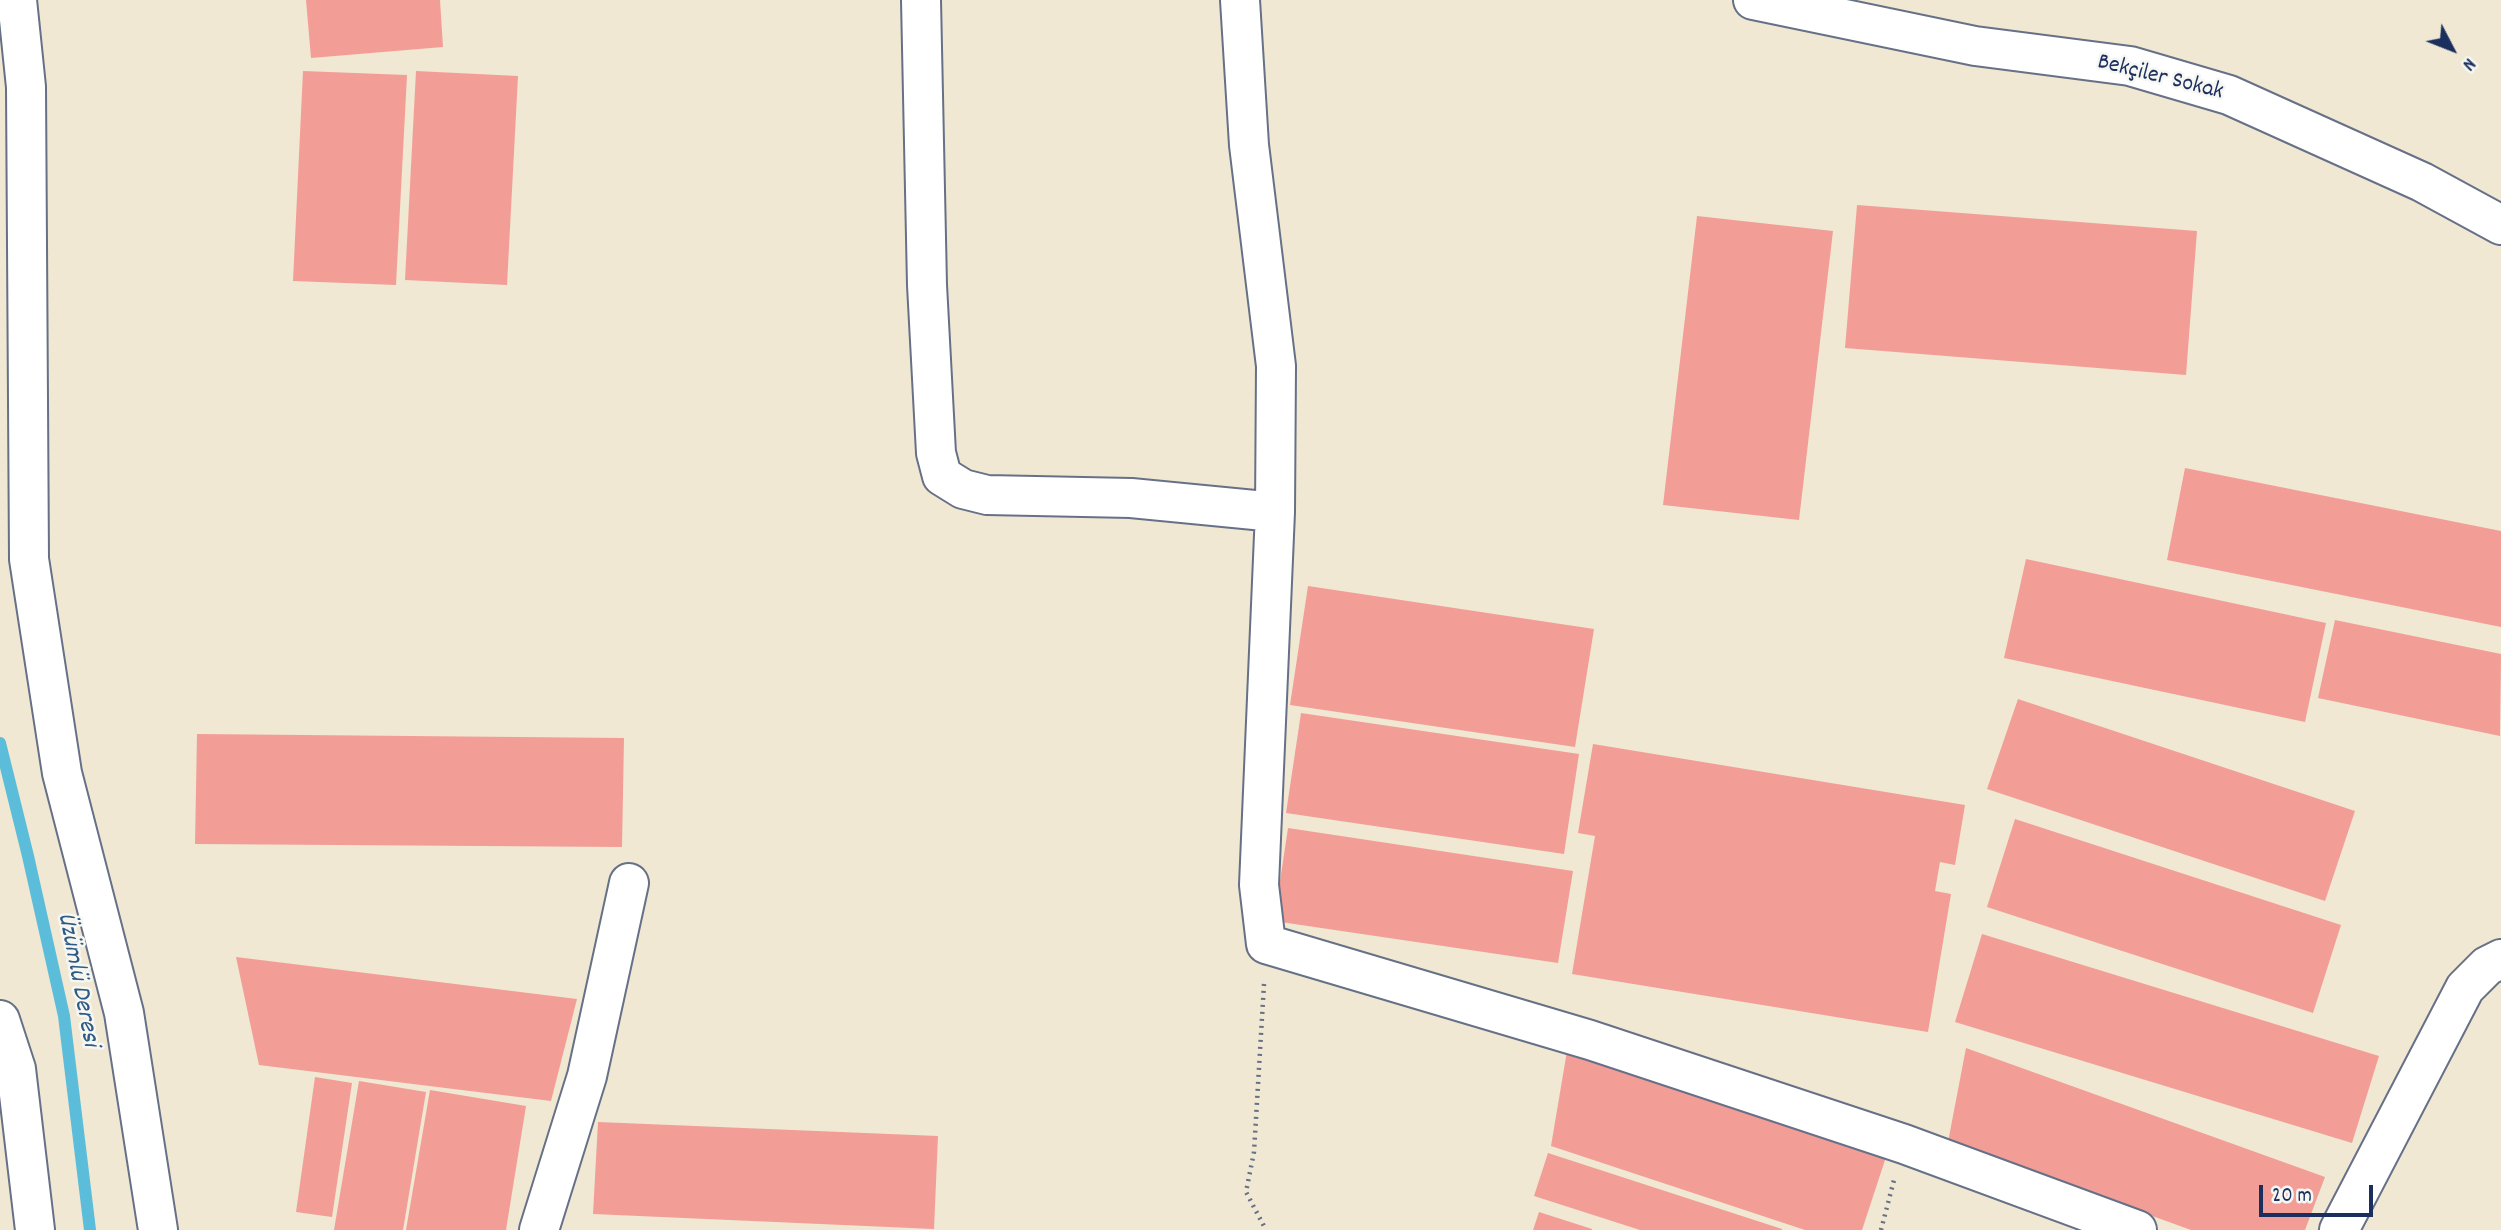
<!DOCTYPE html>
<meta charset="utf-8">
<style>
body{margin:0}
#map{position:relative;width:2501px;height:1230px;overflow:hidden;background:#f0e8d2;font-family:Dekko,sans-serif}
canvas{display:block}
.north{position:absolute;left:2417px;top:14px;width:70px;height:70px;-webkit-text-stroke:5px #f6f6f2;paint-order:stroke;rotate:132deg;font-size:19px;font-weight:700;line-height:28px;text-align:center;color:#1b2f5e}
.north::after{content:'';display:block;margin:auto;width:24px;height:32px;background:#1b2f5e;clip-path:polygon(50% 0,100% 100%,50% 72%,0 100%)}
.scale{position:absolute;left:2259px;top:1185px;width:114px;height:32px;box-sizing:border-box;border:4px solid #1b2f5e;border-top:0;padding-left:9px;font-size:21px;line-height:24px;white-space:nowrap;color:#1b2f5e;-webkit-text-stroke:5px #f6f6f2;paint-order:stroke}
</style>
<div id="map">
<canvas width="2501" height="1230"></canvas>
<div class="north">N</div>
<div class="scale">20 m</div>
</div>
<script>
const g = document.querySelector('canvas').getContext('2d');
g.lineJoin = 'round';
const toPath = rows => new Path2D(rows.map(r => 'M' + r).join(''));
function stroke(path, color, width, dash) { g.strokeStyle = color; g.lineWidth = width; g.lineCap = dash ? 'butt' : 'round'; g.setLineDash(dash || []); g.stroke(path); }
function paint(path, color) { g.fillStyle = color; g.fill(path, 'evenodd'); }
function drawText(font, color, halo, rows, align = 'center') {
  g.font = font + ' Dekko,sans-serif'; g.lineWidth = 5; g.setLineDash([]); g.textBaseline = 'middle'; g.strokeStyle = halo; g.fillStyle = color; for (const [text, x, y, turn = 0] of rows) {
    g.save(); g.translate(x, y); g.rotate((+turn || 0) * Math.PI / 180); g.textAlign = isNaN(turn) ? turn : align; if (halo) g.strokeText(text, 0, 0); g.fillText(text, 0, 0); g.restore();
  }
}
stroke(toPath([
 [0,743,28,856,64,1016,90,1230]
]), '#5cbddb', 12);
paint(toPath([
 [306,0,440,0,443,47,311,58],
 [303,71,407,75,396,285,293,281],
 [416,71,518,76,507,285,405,280],
 [1857,205,2197,231,2186,375,1845,348],
 [1697,216,1833,231,1799,520,1663,505],
 [2185,468,2501,531,2501,627,2167,560],
 [2026,559,2326,623,2305,722,2004,658],
 [1308,586,1594,629,1575,747,1290,705],
 [2335,620,2501,654,2500,736,2318,698],
 [2018,699,2355,811,2325,901,1987,789],
 [1301,713,1579,754,1564,854,1286,813],
 [197,734,624,738,622,847,195,844],
 [1593,744,1965,805,1955,865,1940,862,1935,891,1951,894,1928,1032,1572,974,1595,836,1578,833],
 [2015,819,2341,925,2313,1013,1987,907],
 [1288,828,1573,871,1558,963,1274,921],
 [1982,934,2379,1056,2352,1143,1955,1022],
 [236,957,577,999,551,1101,259,1065],
 [1966,1048,2325,1177,2305,1230,2191,1230,1948,1142],
 [1567,1051,1886,1157,1862,1230,1805,1230,1551,1146],
 [315,1077,352,1083,332,1217,296,1212],
 [359,1081,426,1092,403,1230,334,1230],
 [430,1090,526,1106,506,1230,406,1230],
 [598,1122,938,1136,934,1229,593,1214],
 [1548,1153,1782,1229,1782,1230,1640,1230,1534,1196],
 [1539,1212,1592,1229,1592,1230,1533,1230]
]), '#f29e97');
const minor = toPath([
 [17,0,26,87,29,559,62,773,124,1013,158,1230],
 [921,0,927,285,936,453,942,476,963,489,987,495,1131,498,1275,512],
 [1240,0,1249,145,1276,366,1275,512,1259,885,1266,944,1590,1040,1904,1144,2137,1230],
 [1753,0,1975,46,2130,66,2229,95,2422,182,2501,225],
 [0,1020,16,1069,35,1230],
 [539,1230,587,1076,629,883],
 [2339,1230,2465,988,2487,966,2501,959]
]);
stroke(minor, '#667087', 42);
stroke(toPath([
 [1264,984,1254,1152,1246,1192,1266,1230],
 [1881,1230,1894,1180]
]), '#667087', 4.5, [2, 5]);
stroke(minor, '#fff', 38);
drawText('24px', '#1b2f5e', '#f6f6f2', [
 ["Bekçiler Sokak",2160,79,14]
]);
drawText('italic 26px', '#2e5a84', '#f6f6f2', [
 ["Üzümlü Deresi",76,980,79]
]);
</script>
